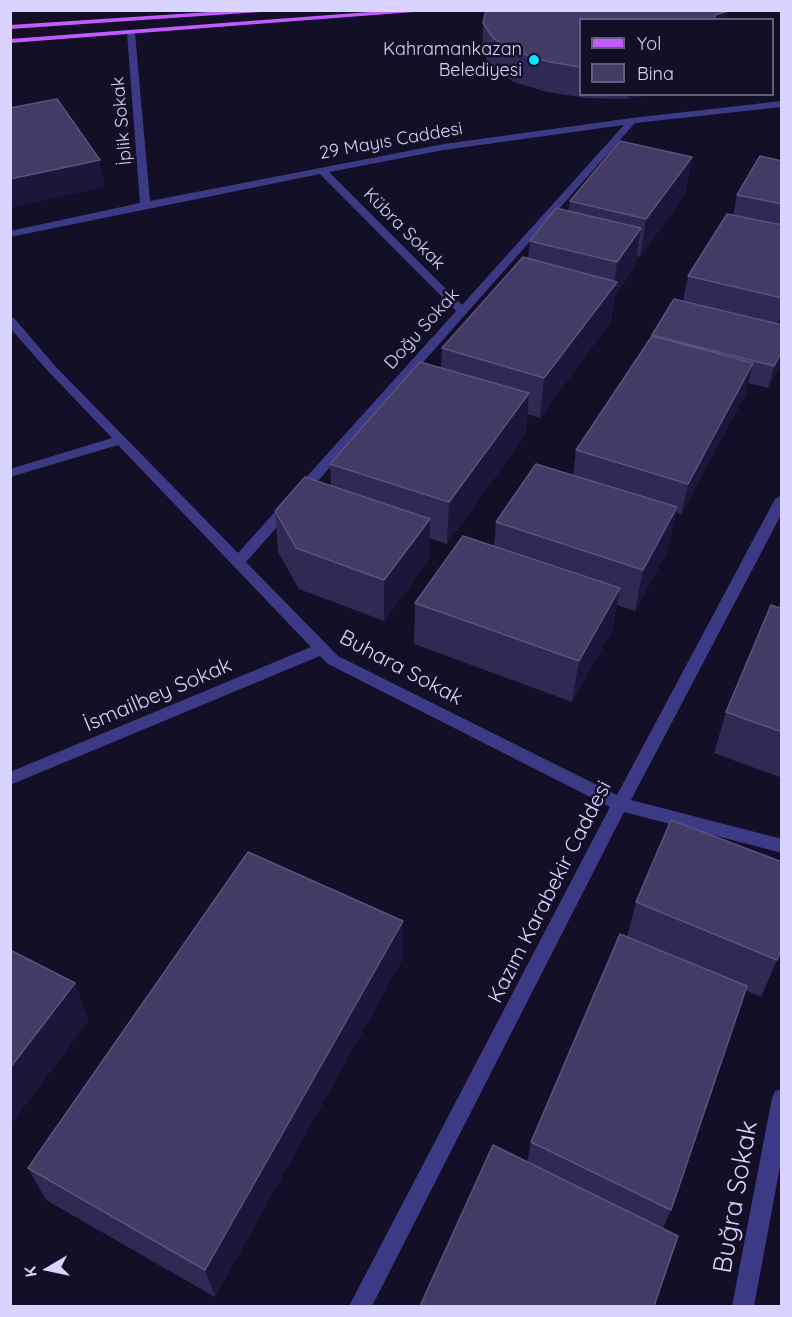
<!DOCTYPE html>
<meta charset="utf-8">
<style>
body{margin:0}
#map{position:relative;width:792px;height:1317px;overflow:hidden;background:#130f26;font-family:Quicksand,sans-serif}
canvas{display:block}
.frame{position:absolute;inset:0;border:12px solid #d9d4ff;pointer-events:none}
.legend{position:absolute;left:579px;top:18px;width:195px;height:78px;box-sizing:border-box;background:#130f26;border:2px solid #625e7d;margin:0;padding:8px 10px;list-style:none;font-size:18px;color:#d9d4ff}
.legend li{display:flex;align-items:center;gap:12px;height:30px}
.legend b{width:30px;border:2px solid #625e7d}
.north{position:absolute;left:18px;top:1239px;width:60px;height:60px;-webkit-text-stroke:4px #130f26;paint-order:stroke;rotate:261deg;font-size:16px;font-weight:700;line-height:24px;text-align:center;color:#d9d4ff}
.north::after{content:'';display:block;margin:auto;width:21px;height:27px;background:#d9d4ff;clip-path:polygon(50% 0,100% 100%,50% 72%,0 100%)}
</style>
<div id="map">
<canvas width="792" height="1317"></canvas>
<div class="frame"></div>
<ul class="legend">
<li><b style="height:8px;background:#c25bff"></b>Yol</li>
<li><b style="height:16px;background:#433a66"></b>Bina</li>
</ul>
<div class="north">K</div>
</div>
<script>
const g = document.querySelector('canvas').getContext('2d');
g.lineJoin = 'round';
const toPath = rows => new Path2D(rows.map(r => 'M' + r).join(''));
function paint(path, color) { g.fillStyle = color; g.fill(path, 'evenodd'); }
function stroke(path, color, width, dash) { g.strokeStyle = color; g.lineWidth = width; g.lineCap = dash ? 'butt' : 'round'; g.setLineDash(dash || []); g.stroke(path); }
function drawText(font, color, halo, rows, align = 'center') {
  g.font = font + ' Quicksand,sans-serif'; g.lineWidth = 5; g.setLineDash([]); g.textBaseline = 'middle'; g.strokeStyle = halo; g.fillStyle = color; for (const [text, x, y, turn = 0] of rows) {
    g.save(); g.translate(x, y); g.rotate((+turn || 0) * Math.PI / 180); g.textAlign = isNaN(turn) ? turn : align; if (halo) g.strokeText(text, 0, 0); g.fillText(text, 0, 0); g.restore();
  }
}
paint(toPath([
 [131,31,135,33,150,201,444,144,632,118,782,101,782,107,635,123,246,562,338,656,617,795,775,499,782,495,782,513,631,800,782,839,782,853,624,812,372,1306,349,1306,610,807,328,664,320,656,10,785,10,772,311,647,118,445,10,477,10,469,112,438,47,370,10,328,10,317,14,318,55,366,238,553,456,311,320,174,10,237,10,231,140,203,127,33,131,31],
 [624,125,462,305,329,172,444,150,624,125],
 [782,1089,782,1156,754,1306,732,1306,772,1098,775,1091,782,1089]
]), '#3d3a85');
paint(toPath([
 [240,10,290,10,10,29,10,25,240,10],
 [396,10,439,10,10,43,10,39,396,10]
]), '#c25bff');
paint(toPath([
 [728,10,726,20,580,20,580,94,655,94,627,99,586,98,547,92,514,82,492,68,482,52,483,23],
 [692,157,685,194,640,257,637,256,635,266,615,296,611,321,540,418,527,414,526,434,447,544,429,538,429,560,384,621,299,589,278,552,275,511,331,486,330,464,441,368,442,348,528,259,530,241,568,211,570,201],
 [782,161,782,318,778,324,782,325,782,361,768,388,748,383,746,393,681,514,676,512,668,549,635,611,617,605,612,630,572,702,414,644,415,603,494,547,496,522,573,475,576,450,652,335,683,301,688,276,733,215,737,195],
 [782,597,782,778,714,753,726,712,778,608],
 [636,902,777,960,761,997,745,990,671,1210,663,1228,527,1162,531,1142,627,937],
 [403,958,215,1297,46,1200,28,1168]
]), '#312854');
paint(toPath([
 [728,11,726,20,715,20,715,15],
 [628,94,655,94,627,99],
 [692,157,685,194,640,257,646,219],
 [100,160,105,187,10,208,10,179],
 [641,228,635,266,615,296,611,321,540,418,544,378,614,286,617,262],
 [782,309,782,318,777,328],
 [782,351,782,361,768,388,774,366],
 [753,363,746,393,681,514,688,484],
 [529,393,526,434,447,544,449,502],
 [677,507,668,549,635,611,643,570],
 [430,519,429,560,384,621,384,580],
 [620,588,612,630,572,702,579,661],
 [403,921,403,958,215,1297,205,1270],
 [75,983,89,1020,10,1126,10,1068]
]), '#1d163a');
const building = toPath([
 [486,10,728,10,728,11,715,15,715,20,580,20,580,67,550,62,516,52,493,38,483,23,486,10],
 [57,99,100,160,10,179,10,108,57,99],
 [620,141,692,157,646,219,570,201,620,141],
 [760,156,782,161,782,204,737,195,760,156],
 [556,208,641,228,617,262,530,241,556,208],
 [727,214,782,225,782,298,688,276,727,214],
 [523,257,617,282,544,378,442,348,523,257],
 [674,299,782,325,782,351,774,366,652,335,674,299],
 [652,336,753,363,688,484,576,450,652,336],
 [420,362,529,393,449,502,330,464,420,362],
 [536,464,677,507,643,570,496,522,536,464],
 [305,477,430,519,384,580,296,548,275,511,305,477],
 [463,536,620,588,579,661,415,603,463,536],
 [771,605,782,609,782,732,726,712,771,605],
 [671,820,782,862,782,947,777,960,636,902,671,820],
 [248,852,403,921,205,1270,28,1168,248,852],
 [620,934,747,986,671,1210,531,1142,620,934],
 [10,950,75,983,10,1068,10,950],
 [493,1145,678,1236,654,1306,420,1306,493,1145]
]);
paint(building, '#433a66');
stroke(building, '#5a527e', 1.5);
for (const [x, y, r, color] of [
 [534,60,6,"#00e5ff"]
]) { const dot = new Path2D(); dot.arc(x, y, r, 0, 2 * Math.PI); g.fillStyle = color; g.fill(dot); stroke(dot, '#130f26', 2); }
drawText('18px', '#d9d4ff', '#130f26', [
 ["Kahramankazan",522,50],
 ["Belediyesi",522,71]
], 'right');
drawText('18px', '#d9d4ff', '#130f26', [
 ["İplik Sokak",122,121,-95],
 ["29 Mayıs Caddesi",391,141,-10],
 ["Kübra Sokak",404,229,45],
 ["Doğu Sokak",422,329,-48]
]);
drawText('21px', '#d9d4ff', '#130f26', [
 ["Buhara Sokak",401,668,28],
 ["İsmailbey Sokak",158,695,-23],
 ["Kazım Karabekir Caddesi",550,892,-63]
]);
drawText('26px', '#d9d4ff', '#130f26', [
 ["Buğra Sokak",736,1197,-80]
]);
</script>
